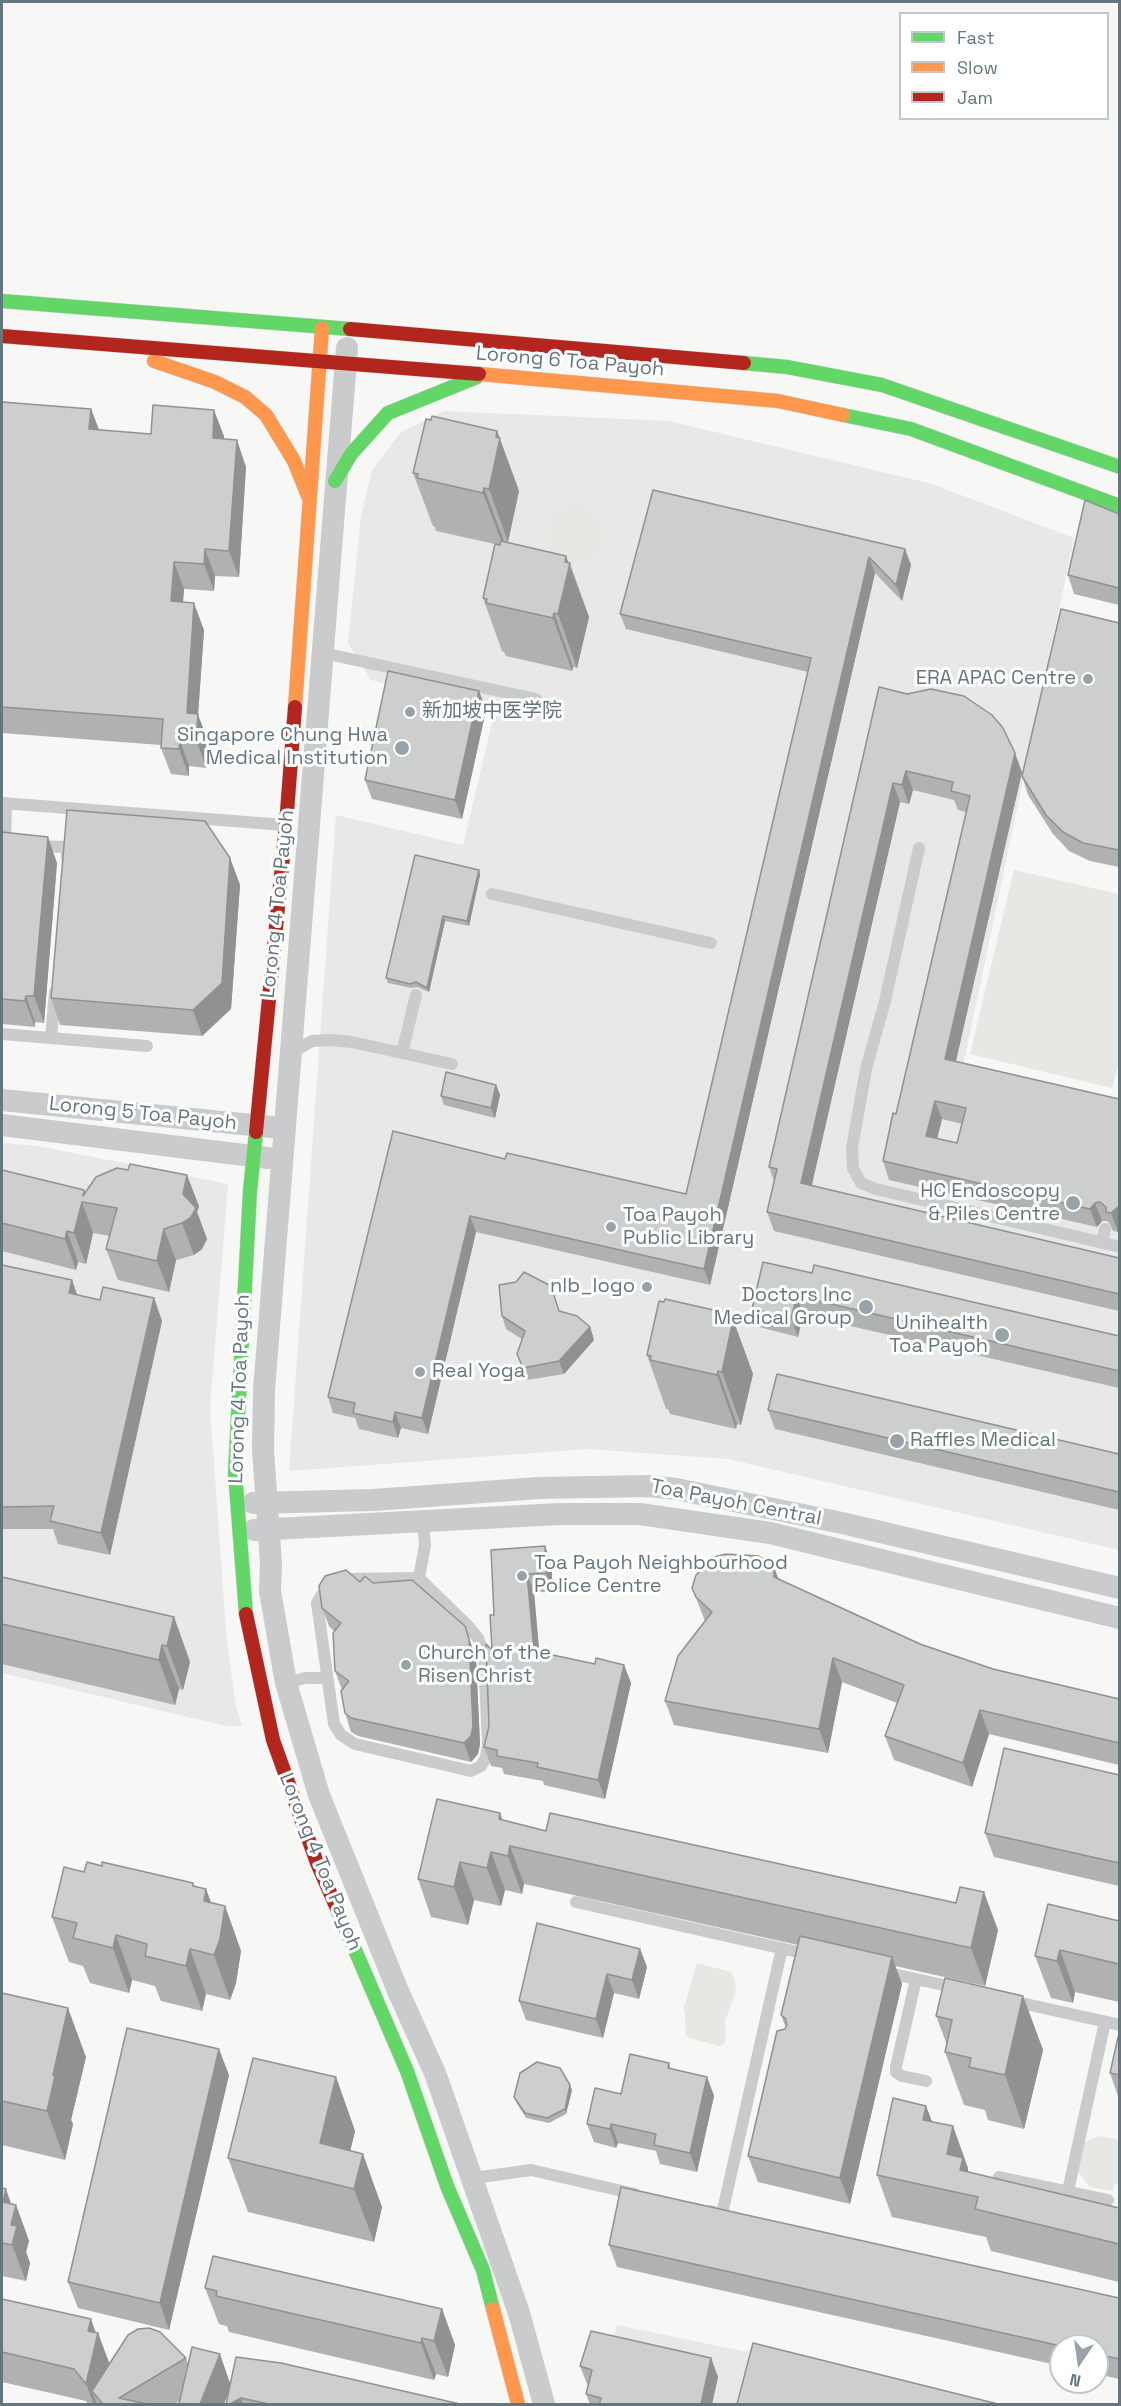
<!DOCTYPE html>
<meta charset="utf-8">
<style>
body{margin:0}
#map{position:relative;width:1121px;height:2406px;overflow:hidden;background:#f7f7f6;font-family:"Space Grotesk",sans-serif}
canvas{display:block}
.frame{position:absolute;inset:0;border:3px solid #64767f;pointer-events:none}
.legend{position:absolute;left:899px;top:12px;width:210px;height:108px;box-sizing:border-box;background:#fff;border:2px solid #c1c8cc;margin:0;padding:8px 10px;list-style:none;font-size:18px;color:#64767f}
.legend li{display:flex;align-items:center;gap:12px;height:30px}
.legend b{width:30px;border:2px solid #c1c8cc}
.north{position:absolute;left:1049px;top:2334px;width:60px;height:60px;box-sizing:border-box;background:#fff;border:2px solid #c1c8cc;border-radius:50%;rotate:193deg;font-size:16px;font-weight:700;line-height:24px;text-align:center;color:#64767f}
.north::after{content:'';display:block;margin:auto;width:21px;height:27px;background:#97a3a9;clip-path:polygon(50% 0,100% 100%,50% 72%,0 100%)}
</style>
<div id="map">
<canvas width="1121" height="2406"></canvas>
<div class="frame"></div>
<ul class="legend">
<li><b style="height:8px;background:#63d668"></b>Fast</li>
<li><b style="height:8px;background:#ff974d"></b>Slow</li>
<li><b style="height:8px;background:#b3261e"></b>Jam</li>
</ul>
<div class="north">N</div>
</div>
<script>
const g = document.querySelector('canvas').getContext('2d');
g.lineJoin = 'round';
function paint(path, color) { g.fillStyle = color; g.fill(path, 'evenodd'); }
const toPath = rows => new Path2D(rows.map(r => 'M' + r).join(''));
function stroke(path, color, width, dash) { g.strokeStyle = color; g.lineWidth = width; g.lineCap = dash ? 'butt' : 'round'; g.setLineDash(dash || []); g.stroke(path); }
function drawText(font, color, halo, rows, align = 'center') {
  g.font = font + ' "Space Grotesk","Noto Sans SC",sans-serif'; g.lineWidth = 6; g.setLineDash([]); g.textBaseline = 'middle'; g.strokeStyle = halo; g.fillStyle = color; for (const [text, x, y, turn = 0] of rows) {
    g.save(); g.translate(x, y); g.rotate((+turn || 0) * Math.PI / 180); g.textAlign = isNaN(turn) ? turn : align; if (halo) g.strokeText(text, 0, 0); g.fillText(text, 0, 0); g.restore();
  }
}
paint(toPath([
 [444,411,669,421,932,484,1074,538,963,1066,1119,1103,1119,1550,728,1459,588,1449,289,1471,336,815,463,845,493,719,486,707,371,680,348,643,361,517,372,470,401,432],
 [2,1143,38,1146,228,1184,210,1408,227,1643,236,1706,242,1726,226,1726,2,1673],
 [617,2325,752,2353,988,2404,602,2404,602,2385]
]), '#e7e8e7');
paint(toPath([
 '545 533a30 30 0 1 1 60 0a30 30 0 1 1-60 0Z',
 [1014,870,1119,894,1120,1058,1112,1088,970,1054],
 [697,1963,731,1972,735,1981,736,1991,725,2021,726,2036,724,2044,720,2046,689,2038,686,2034,684,2007],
 [1099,2136,1119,2140,1119,2184,1115,2183,1113,2191,1090,2187,1077,2171,1083,2143]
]), '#e6e8e3');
const fast = toPath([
 [2,301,350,329],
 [744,363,787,367,882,385,1120,467],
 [843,415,911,429,1120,506],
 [335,481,351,454,388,413,477,377],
 [246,1614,235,1473,250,1191,256,1132],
 [346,1929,407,2071,447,2186,483,2270,493,2309]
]);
const slow = toPath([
 [154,361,215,382,245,397,266,415,294,461,308,496],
 [479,374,778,401,843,415],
 [295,707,322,328],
 [493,2309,518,2404]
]);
const jam = toPath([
 [350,329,744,363],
 [2,336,479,374],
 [256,1132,286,825,295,707],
 [246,1614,273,1740,317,1863,346,1929]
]);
stroke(fast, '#d2d4d4', 15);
stroke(slow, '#d2d4d4', 15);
stroke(jam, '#d2d4d4', 15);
stroke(toPath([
 [323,653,536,699],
 [2,803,285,825],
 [5,845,6,803],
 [36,846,67,847,67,858],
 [919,848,885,1001,866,1069,852,1148,853,1168,861,1183,876,1189,1120,1247],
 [492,894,711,943],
 [2,1034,147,1046],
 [51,1038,55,992],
 [291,1053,312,1041,331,1040,352,1042,452,1064],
 [402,1053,416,995],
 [1102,1243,1105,1229],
 [419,1578,469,1627,478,1638,484,1656,488,1745,486,1757,481,1766,471,1771,355,1744,341,1735,334,1724,317,1603,326,1588,345,1579,419,1578],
 [419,1578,425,1545,423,1523],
 [286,1683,305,1678,327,1678],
 [576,1902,811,1955],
 [884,1972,957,1988],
 [916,1979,896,2067,896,2072,902,2076,926,2081],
 [1012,2001,1120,2025],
 [999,2177,1108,2200],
 [467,2179,531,2170,635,2194],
 [1068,2191,1105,2022],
 [710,2211,722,2214,782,1948]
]), '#c9cbcc', 12);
stroke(toPath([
 [347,348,264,1390,263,1450,271,1564,270,1591,286,1683,319,1795,398,1991,435,2073,519,2313,544,2404],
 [2,1100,272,1127],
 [2,1125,268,1158],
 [253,1503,373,1500,539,1488,649,1486,676,1489,842,1523,1120,1588],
 [254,1530,560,1514,640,1514,770,1533,1120,1618]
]), '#c9cbcc', 22);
stroke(fast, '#63d668', 14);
stroke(slow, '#ff974d', 14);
stroke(jam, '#b3261e', 14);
paint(toPath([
 [2,402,91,409,99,430,151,434,224,436,224,439,246,467,239,577,215,576,214,591,184,589,183,602,204,630,198,715,208,741,206,768,189,766,189,776,171,774,161,748,161,745,2,733],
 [497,431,519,491,508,542,504,542,570,563,589,617,577,668,573,667,572,671,506,656,504,652,502,651,483,598,495,544,436,531,435,527,433,526,413,473],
 [653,490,911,565,902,601,875,573,710,1285,476,1232,428,1434,401,1428,398,1438,359,1429,355,1418,333,1413,328,1397,505,1159,686,1194,808,672,626,629,620,614],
 [1119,514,1119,605,1074,594,1068,575],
 [1119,623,1119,867,1090,861,1069,851,1053,834,1028,795,1022,776],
 [879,687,1022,772,956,1061,1119,1099,1119,1231,1118,1232,1113,1231,1110,1224,1107,1221,1102,1221,1097,1227,889,1180,883,1161,896,1114,966,812,958,810,954,800,913,790,909,804,900,802,811,1186,1119,1258,1119,1311,774,1231,767,1212,774,1181,769,1167],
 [942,1119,962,1124,957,1143,937,1138],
 [479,691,486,710,462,819,372,799,365,780],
 [2,832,57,863,44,1023,35,1022,35,1027,2,1024],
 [230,858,240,885,231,1009,202,1036,60,1025,51,998],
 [479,870,480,875,469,926,445,921,429,992,417,987,411,988,388,983,386,978],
 [496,1085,500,1095,495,1118,444,1105,441,1096],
 [2,1170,84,1190,85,1193,199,1206,197,1212,207,1239,202,1249,194,1255,176,1260,169,1292,118,1280,106,1249,110,1236,93,1233,86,1264,78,1262,76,1270,2,1251],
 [2,1265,72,1280,77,1295,100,1300,154,1298,162,1321,110,1555,58,1544,53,1529,2,1529],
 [812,1273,1119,1336,1119,1388,803,1315,798,1337,759,1327,752,1309],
 [560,1312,590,1327,594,1340,564,1374,527,1380,517,1354,522,1339,506,1329,502,1316],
 [731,1314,753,1374,741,1425,737,1424,736,1429,670,1414,668,1409,666,1409,647,1355],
 [768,1410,1119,1454,1119,1510,775,1429],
 [545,1546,552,1565,552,1592,534,1592,539,1652,595,1664,624,1665,631,1683,605,1799,544,1785,543,1781,504,1774,502,1768,491,1766,484,1747,489,1726,492,1650,494,1615],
 [774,1567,778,1579,920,1644,993,1669,1119,1699,1119,1698,1119,1765,989,1734,972,1787,894,1760,885,1736,897,1703,842,1682,828,1753,674,1725,665,1701,705,1621,692,1588],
 [2,1577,174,1617,190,1662,183,1690,179,1689,175,1705,2,1664],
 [360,1582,373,1583,476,1658,480,1744,478,1754,471,1762,358,1736,351,1732,345,1713,342,1690,335,1671,334,1631,329,1626,322,1608],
 [1119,1775,1119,1886,994,1857,985,1833],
 [500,1813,502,1820,546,1831,998,1930,985,1986,895,1966,902,1984,850,2204,758,2182,748,2156,786,2028,781,2015,798,1945,524,1884,522,1894,505,1890,501,1906,474,1900,468,1925,431,1917,418,1879],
 [84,1872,193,1883,195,1887,206,1889,211,1903,225,1906,241,1951,236,1983,230,2000,206,1994,202,2011,161,2001,155,1986,132,1980,129,1993,90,1983,83,1966,69,1962,52,1917],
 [1119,1921,1119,2002,1075,1992,1073,2003,1051,1998,1035,1956],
 [640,1949,647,1967,639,1999,614,1993,603,2038,526,2020,519,2001],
 [2,1993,86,2057,71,2120,73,2124,65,2160,2,2145],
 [1023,1996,1043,2050,1024,2129,988,2120,985,2110,964,2105,945,2052,947,2045,936,2016],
 [1119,2037,1119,2099,1110,2073],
 [669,2063,671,2069,707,2077,714,2096,697,2172,660,2164,656,2151,618,2143,616,2148,594,2142,587,2124,621,2094],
 [229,2075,169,2330,78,2308,68,2282],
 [336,2077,355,2131,350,2151,382,2207,374,2242,248,2212,228,2158],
 [572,2090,566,2114,549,2123,526,2118,516,2102,514,2097],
 [926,2106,932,2122,968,2168,968,2172,1119,2208,1119,2282,991,2251,986,2237,892,2217,877,2175],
 [2,2188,11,2204,16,2205,29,2241,26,2252,30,2263,26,2281,2,2276],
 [609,2245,1119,2298,1119,2379,1097,2374,1097,2346,1061,2346,1061,2366,617,2267],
 [205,2288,442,2309,455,2345,448,2377,436,2374,434,2380,229,2332,227,2326,219,2324],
 [2,2299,98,2333,109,2364,186,2358,188,2364,231,2383,460,2404,226,2404,228,2396,180,2401,174,2404,88,2404,86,2401,2,2382],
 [711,2358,718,2377,712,2404,590,2404,586,2394,588,2385,587,2384,580,2366]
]), '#b0b2b2');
paint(toPath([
 [91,409,101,435,89,429],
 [214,410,224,436,222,465,213,438],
 [497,431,519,491,508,542,489,489],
 [237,440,246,467,239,577,229,551],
 [484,488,504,541,503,546,483,493],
 [205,549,215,576,214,591,204,564],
 [905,549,911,565,902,601,896,585],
 [566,556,589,617,577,668,558,614],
 [869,557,875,573,710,1285,704,1269],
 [174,562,184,589,181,628,171,601],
 [194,603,204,630,198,715,208,741,206,768,187,713],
 [554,613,573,667,572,671,553,618],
 [479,691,486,710,462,819,455,800],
 [180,740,189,766,189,776,179,749],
 [1015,753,1022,772,952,1078,945,1059],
 [906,771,913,790,909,804,902,785],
 [893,783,900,802,808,1202,801,1183],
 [48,837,57,863,44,1023,34,996],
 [230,858,240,885,231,1009,202,1036,193,1010],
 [479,870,480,875,469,926,467,921],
 [443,916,445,921,429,992,427,988],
 [26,996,35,1022,35,1027,25,1001],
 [496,1085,500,1095,495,1118,491,1108],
 [935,1101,942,1119,933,1155,926,1136],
 [187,1175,199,1206,197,1212,207,1239,202,1249,194,1255,182,1223,183,1194],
 [82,1202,93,1233,86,1264,74,1233],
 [1095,1203,1102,1221,1097,1227,1090,1209],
 [1119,1206,1119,1231,1118,1232,1111,1213],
 [470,1216,476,1232,428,1434,422,1418],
 [164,1229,176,1260,169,1292,157,1261],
 [67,1231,78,1262,76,1270,65,1239],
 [72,1280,80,1303,69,1293],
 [797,1296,803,1315,798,1337,791,1318],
 [154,1298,162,1321,110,1555,101,1533],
 [731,1314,753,1374,741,1425,722,1372],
 [590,1327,594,1340,564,1374,559,1361],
 [718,1371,737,1424,736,1429,717,1375],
 [395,1412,401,1428,398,1438,393,1422],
 [545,1546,552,1565,552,1592,546,1573],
 [774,1567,783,1591,774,1577],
 [527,1574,534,1592,541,1670,534,1651],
 [174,1617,190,1662,183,1690,167,1646],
 [465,1626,476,1658,480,1744,478,1754,471,1762,464,1743],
 [162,1645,179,1689,175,1705,159,1660],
 [833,1658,842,1682,828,1753,819,1729],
 [624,1665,631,1683,605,1799,598,1780],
 [980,1710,989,1734,972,1787,963,1763],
 [500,1813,512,1847,510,1846,524,1884,522,1894,508,1856,499,1819],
 [491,1852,505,1890,501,1906,487,1868],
 [460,1862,474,1900,468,1925,454,1887],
 [206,1889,221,1930,225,1906,241,1951,236,1983,230,2000,214,1955,204,1901],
 [984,1892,998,1930,985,1986,971,1948],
 [116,1935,132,1980,129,1993,113,1948],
 [190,1949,206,1994,202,2011,186,1966],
 [640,1949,647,1967,639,1999,632,1980],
 [1060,1950,1075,1992,1073,2003,1057,1961],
 [892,1957,902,1984,850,2204,840,2178],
 [607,1974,614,1993,603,2038,596,2019],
 [1023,1996,1043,2050,1024,2129,1005,2075],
 [68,2008,86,2057,71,2120,73,2124,65,2160,47,2111,53,2075],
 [219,2049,229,2075,169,2330,160,2303],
 [336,2077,355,2131,342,2186,320,2143],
 [707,2077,714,2096,697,2172,690,2153],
 [570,2085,572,2090,566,2114,565,2109],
 [926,2106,942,2148,923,2120],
 [611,2124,618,2143,616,2148,610,2129],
 [953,2126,968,2168,968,2170,977,2197,947,2154],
 [363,2154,382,2207,374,2242,354,2189],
 [6,2189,14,2212,16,2205,29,2241,26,2252,30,2263,26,2281,12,2245,3,2202],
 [442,2309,455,2345,448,2377,434,2341],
 [91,2319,97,2336,98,2333,110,2365,92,2391,97,2404,94,2404,86,2384,88,2331],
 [422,2338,436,2374,434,2380,421,2343],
 [220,2354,231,2386,224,2404,200,2404],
 [711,2358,718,2377,712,2404,701,2404],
 [241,2398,243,2404,230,2404]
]), '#909191');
const building = toPath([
 [2,402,91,409,89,429,151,434,153,405,214,410,213,438,237,440,229,551,205,549,204,564,174,562,171,601,194,603,187,713,198,714,196,741,180,740,179,749,161,748,163,719,2,707,2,402],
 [432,416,497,431,496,437,500,438,489,489,484,488,483,493,417,478,418,474,413,473,426,419,431,420,432,416],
 [653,490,905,549,896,585,869,557,704,1269,470,1216,422,1418,395,1412,393,1422,353,1413,355,1403,328,1397,393,1131,505,1159,507,1153,686,1194,811,658,620,614,653,490],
 [1085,500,1119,514,1119,588,1068,575,1085,500],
 [501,541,566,556,565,562,570,563,558,614,554,613,553,618,486,603,487,599,483,598,495,544,500,545,501,541],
 [1061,609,1119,623,1119,850,1083,843,1063,832,1046,815,1022,776,1061,609],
 [388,671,479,691,455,800,365,780,388,671],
 [879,687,907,694,931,689,964,696,992,715,1003,728,1015,753,945,1059,1119,1099,1119,1206,1111,1213,1106,1212,1106,1207,1100,1202,1095,1203,1090,1209,883,1161,893,1113,896,1114,970,796,951,791,953,782,906,771,902,785,893,783,801,1183,1119,1258,1119,1294,767,1212,777,1169,769,1167,879,687],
 [935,1101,966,1108,957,1143,926,1136,935,1101],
 [67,810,205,821,230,858,222,983,193,1010,51,998,67,810],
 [2,832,48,837,34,996,26,996,25,1001,2,999,2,832],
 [415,855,479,870,467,921,443,916,427,988,416,982,410,984,386,978,415,855],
 [446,1072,496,1085,491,1108,441,1096,446,1072],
 [130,1164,187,1175,183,1194,196,1208,191,1217,182,1223,164,1229,157,1261,106,1249,117,1208,82,1202,74,1233,67,1231,65,1239,2,1223,2,1170,84,1190,83,1196,96,1177,117,1168,128,1170,130,1164],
 [763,1262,812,1273,814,1265,1119,1336,1119,1371,797,1296,791,1318,752,1309,763,1262],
 [2,1265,72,1280,69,1293,100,1300,103,1287,154,1298,101,1533,50,1521,54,1506,2,1507,2,1265],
 [524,1272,551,1286,559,1311,577,1316,590,1327,559,1361,523,1368,517,1354,525,1331,502,1316,499,1285,516,1282,524,1272],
 [665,1299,731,1314,729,1319,733,1320,722,1372,718,1371,717,1375,650,1360,651,1356,647,1355,659,1301,664,1302,665,1299],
 [777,1374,1119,1454,1119,1492,768,1410,777,1374],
 [545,1546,546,1573,527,1574,534,1651,595,1664,596,1658,624,1665,598,1780,537,1767,538,1763,497,1756,497,1750,484,1747,489,1726,486,1644,492,1650,490,1615,494,1615,491,1550,545,1546],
 [726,1554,759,1556,774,1567,774,1577,920,1644,993,1669,1119,1699,1119,1698,1119,1743,980,1710,963,1763,885,1736,904,1685,833,1658,819,1729,665,1701,678,1656,712,1612,696,1597,692,1588,696,1575,714,1557,726,1554],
 [346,1570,360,1582,365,1576,373,1583,412,1580,465,1626,469,1639,473,1726,471,1736,464,1743,351,1718,345,1713,341,1691,349,1681,335,1671,333,1633,341,1623,322,1608,319,1586,325,1576,346,1570],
 [2,1577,174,1617,167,1646,162,1645,159,1660,2,1624,2,1577],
 [1004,1748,1119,1775,1119,1863,985,1833,1004,1748],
 [437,1799,500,1813,499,1819,546,1831,550,1813,956,1903,960,1887,984,1892,971,1948,510,1846,508,1856,491,1852,487,1868,460,1862,454,1887,418,1879,437,1799],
 [87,1862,102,1866,102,1862,193,1883,193,1886,206,1889,204,1901,225,1906,220,1939,214,1955,190,1949,186,1966,145,1956,147,1944,116,1935,113,1948,73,1938,77,1923,52,1917,64,1867,84,1872,87,1862],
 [1048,1904,1119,1921,1119,1964,1060,1950,1057,1961,1035,1956,1048,1904],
 [537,1923,640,1949,632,1980,607,1974,596,2019,519,2001,537,1923],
 [800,1936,892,1957,840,2178,748,2156,777,2031,785,2029,787,2025,785,2018,781,2015,800,1936],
 [945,1978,1023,1996,1005,2075,969,2067,971,2058,945,2052,952,2020,936,2016,945,1978],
 [2,1993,68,2008,53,2075,55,2076,47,2111,2,2101,2,1993],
 [127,2028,219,2049,160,2303,68,2282,127,2028],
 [1118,2037,1119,2037,1119,2075,1110,2073,1118,2037],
 [630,2054,669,2063,668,2068,707,2077,690,2153,654,2145,656,2134,611,2124,610,2129,587,2124,595,2088,621,2094,630,2054],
 [253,2058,336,2077,320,2143,363,2154,354,2189,228,2158,253,2058],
 [537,2062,560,2068,570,2085,565,2109,547,2118,525,2113,514,2097,520,2073,537,2062],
 [893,2098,926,2106,923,2120,953,2126,947,2154,963,2158,960,2170,1119,2208,1119,2244,975,2209,978,2197,877,2175,893,2098],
 [621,2187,1119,2298,1119,2359,1097,2354,1097,2346,1061,2346,609,2245,621,2187],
 [2,2188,6,2189,3,2202,16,2205,11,2225,17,2226,12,2245,2,2243,2,2188],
 [213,2256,442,2309,434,2341,422,2338,421,2343,216,2296,217,2291,205,2288,213,2256],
 [2,2299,91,2319,88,2331,98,2333,86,2384,74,2369,2,2352,2,2299],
 [149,2328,160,2332,186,2358,119,2398,147,2404,103,2404,92,2391,128,2335,138,2329,149,2328],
 [591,2331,711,2358,701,2404,599,2404,601,2398,586,2394,592,2370,580,2366,591,2331],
 [753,2343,998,2404,737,2404,753,2343],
 [192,2347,220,2354,200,2404,179,2404,192,2347],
 [236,2357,281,2363,460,2404,269,2404,241,2398,230,2404,226,2404,236,2357]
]);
paint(building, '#cdcfcf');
stroke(building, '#909191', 1.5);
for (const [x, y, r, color] of [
 [1088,679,6,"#97a3a9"],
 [410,712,6,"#97a3a9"],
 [402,748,8,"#97a3a9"],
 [1073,1203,8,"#97a3a9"],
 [611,1227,6,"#97a3a9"],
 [647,1287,6,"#97a3a9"],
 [866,1307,8,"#97a3a9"],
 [1002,1335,8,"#97a3a9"],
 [420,1372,6,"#97a3a9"],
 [897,1441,8,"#97a3a9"],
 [522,1576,6,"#97a3a9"],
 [406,1665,6,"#97a3a9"]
]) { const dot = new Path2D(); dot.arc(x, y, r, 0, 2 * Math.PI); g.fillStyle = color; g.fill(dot); stroke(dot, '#fff', 2); }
drawText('20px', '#64767f', '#fff', [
 ["Lorong 6 Toa Payoh",570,362,5],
 ["Lorong 4 Toa Payoh",278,904,-84],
 ["Lorong 5 Toa Payoh",143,1114,6],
 ["Lorong 4 Toa Payoh",240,1389,-88],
 ["Toa Payoh Central",736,1503,11],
 ["Lorong 4 Toa Payoh",320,1862,68]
]);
drawText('20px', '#64767f', '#fff', [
 ["ERA APAC Centre",1076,679],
 ["新加坡中医学院",422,712,"left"],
 ["Singapore Chung Hwa",388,736],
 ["Medical Institution",388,759],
 ["HC Endoscopy",1060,1192],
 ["& Piles Centre",1060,1215],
 ["Toa Payoh",623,1216,"left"],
 ["Public Library",623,1239,"left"],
 ["nlb_logo",635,1287],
 ["Doctors Inc",852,1296],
 ["Medical Group",852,1319],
 ["Unihealth",988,1324],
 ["Toa Payoh",988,1347],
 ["Real Yoga",432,1372,"left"],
 ["Raffles Medical",910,1441,"left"],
 ["Toa Payoh Neighbourhood",534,1564,"left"],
 ["Police Centre",534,1587,"left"],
 ["Church of the",418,1654,"left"],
 ["Risen Christ",418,1677,"left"]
], 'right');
</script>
